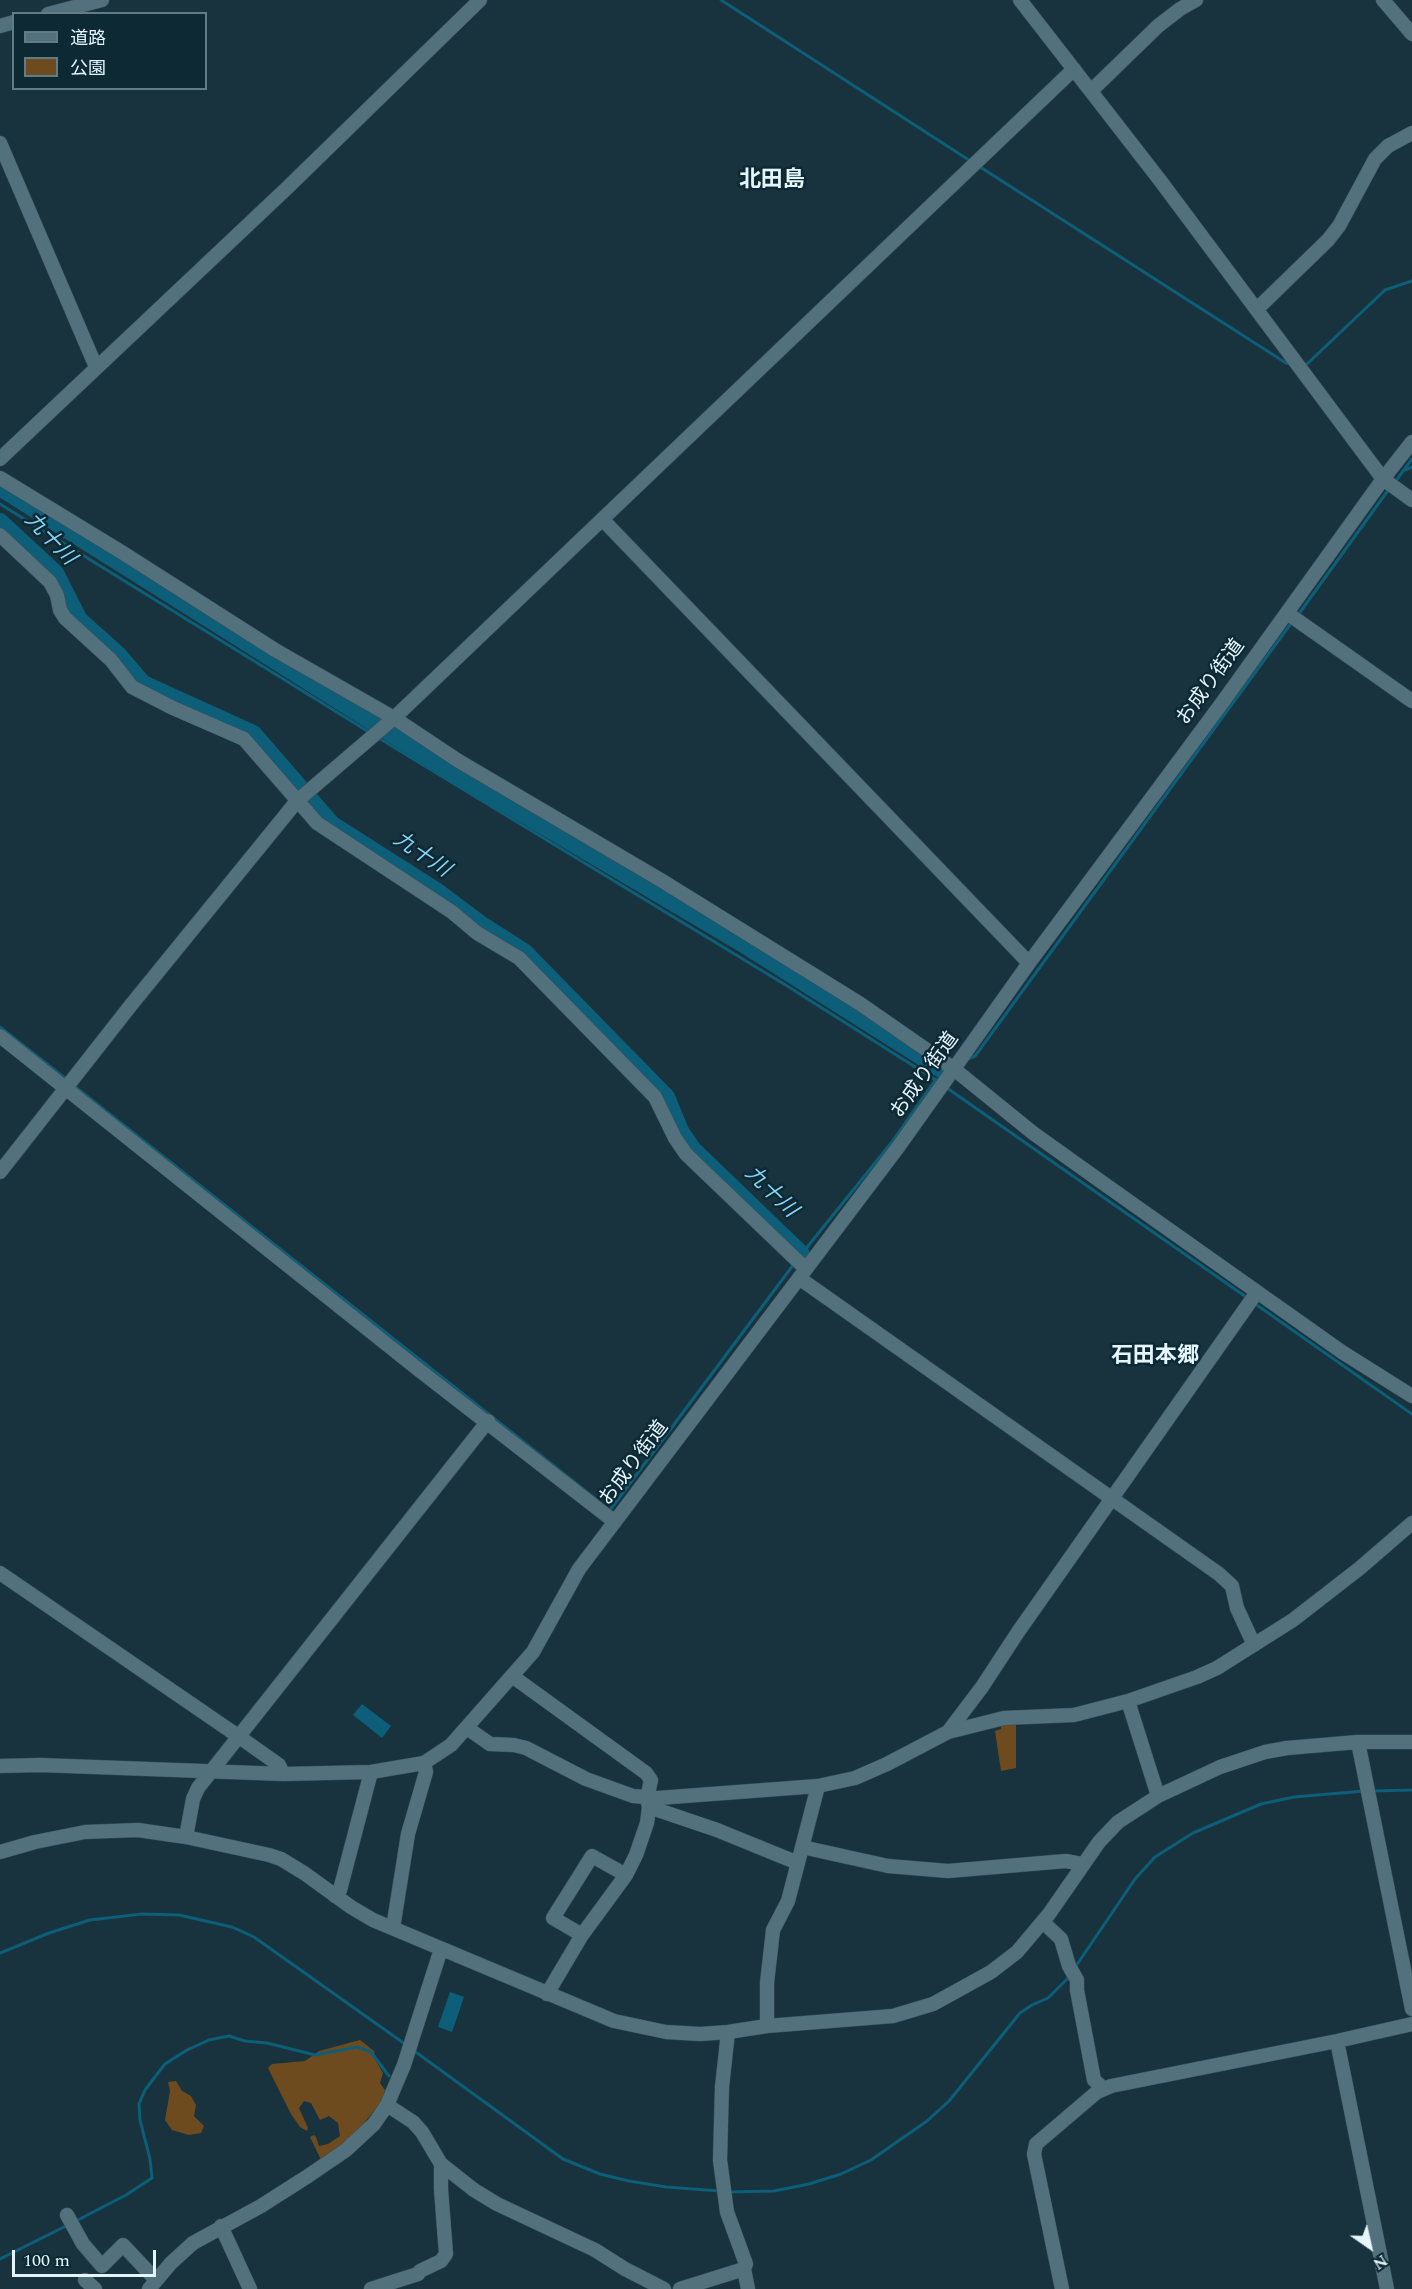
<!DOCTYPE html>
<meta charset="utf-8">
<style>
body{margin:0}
#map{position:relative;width:1412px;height:2289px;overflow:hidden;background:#18333e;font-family:Spectral,"Noto Sans JP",serif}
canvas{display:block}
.legend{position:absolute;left:12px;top:12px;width:195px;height:78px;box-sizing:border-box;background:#0d2934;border:2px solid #637b84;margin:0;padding:8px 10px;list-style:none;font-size:18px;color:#e5f5fc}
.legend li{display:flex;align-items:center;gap:12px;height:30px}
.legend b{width:30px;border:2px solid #637b84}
.north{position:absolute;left:1340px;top:2217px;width:60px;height:60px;-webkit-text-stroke:4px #0d2934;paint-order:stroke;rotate:146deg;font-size:16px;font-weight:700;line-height:24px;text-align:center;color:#e5f5fc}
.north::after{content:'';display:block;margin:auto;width:21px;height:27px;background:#e5f5fc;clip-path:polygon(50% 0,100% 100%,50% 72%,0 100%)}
.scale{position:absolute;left:12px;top:2250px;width:144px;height:27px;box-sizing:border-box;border:3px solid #e5f5fc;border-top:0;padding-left:8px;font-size:18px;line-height:21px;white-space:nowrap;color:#e5f5fc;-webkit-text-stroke:4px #0d2934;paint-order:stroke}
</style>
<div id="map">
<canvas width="1412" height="2289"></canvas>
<ul class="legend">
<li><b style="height:8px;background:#53707d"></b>道路</li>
<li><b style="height:16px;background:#6e4b1e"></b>公園</li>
</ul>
<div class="north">N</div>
<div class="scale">100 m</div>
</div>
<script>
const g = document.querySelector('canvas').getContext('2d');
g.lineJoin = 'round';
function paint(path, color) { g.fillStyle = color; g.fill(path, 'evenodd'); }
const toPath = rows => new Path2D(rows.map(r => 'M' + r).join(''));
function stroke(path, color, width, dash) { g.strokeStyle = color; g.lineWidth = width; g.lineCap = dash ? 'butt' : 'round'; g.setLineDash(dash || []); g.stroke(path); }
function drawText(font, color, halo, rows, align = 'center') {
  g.font = font + ' Spectral,"Noto Sans JP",serif'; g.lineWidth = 5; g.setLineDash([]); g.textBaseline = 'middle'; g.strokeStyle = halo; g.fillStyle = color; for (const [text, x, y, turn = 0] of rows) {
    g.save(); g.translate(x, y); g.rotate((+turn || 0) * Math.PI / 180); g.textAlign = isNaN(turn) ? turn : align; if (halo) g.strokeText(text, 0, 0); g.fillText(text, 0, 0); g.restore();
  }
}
paint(toPath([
 [1016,1724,1016,1768,1001,1771,995,1731,1001,1729,1001,1725],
 [360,2040,374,2051,376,2061,383,2073,380,2083,385,2090,383,2099,362,2126,341,2146,336,2149,327,2161,322,2162,310,2137,314,2135,316,2137,319,2146,328,2144,340,2136,338,2123,329,2116,320,2120,311,2103,304,2101,299,2108,308,2128,307,2131,300,2127,291,2114,268,2068,272,2064,305,2061,319,2051],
 [176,2081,182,2091,191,2096,196,2105,194,2116,204,2126,201,2133,189,2135,172,2130,165,2120,170,2091,168,2082]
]), '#6e4b1e');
paint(toPath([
 [362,1704,391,1726,382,1738,353,1715],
 [450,1992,464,1997,452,2032,438,2027]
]), '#0d5e78');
stroke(toPath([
 [721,0,972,162],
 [977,165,1286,363,1290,364],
 [1303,365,1306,365,1385,290,1412,281],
 [1405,470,1412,467],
 [1395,482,1412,459],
 [0,504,369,732],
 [1298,615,1389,489],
 [377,737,784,984,939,1082],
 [0,1027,66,1079],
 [968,1059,975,1056,1292,622],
 [73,1085,597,1500],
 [947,1088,1249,1299],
 [800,1256,892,1142,936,1079],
 [1254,1303,1412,1414],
 [610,1510,794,1264],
 [1372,1791,1412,1790],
 [0,1953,49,1933,90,1920,142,1914,179,1915,232,1927,254,1937,405,2044],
 [1074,1969,1135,1879,1155,1857,1193,1833,1261,1804,1294,1797,1365,1791],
 [413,2050,563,2159,600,2174,629,2181,666,2187,720,2191],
 [727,2192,774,2191,809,2184,841,2174,871,2160,927,2121,949,2101,1020,2013,1032,2005,1048,1998,1069,1977],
 [74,2222,126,2195,152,2178,150,2159,140,2120,139,2104,145,2090,165,2064,187,2050,209,2040,229,2036,245,2041,267,2043,315,2055,357,2047,371,2052,389,2076],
 [0,2259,68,2225]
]), '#0d5e78', 3);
stroke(toPath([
 [0,487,443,766,742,943,943,1070],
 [0,522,55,573,79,620,119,656,143,684,253,734,331,824,436,891,480,924,524,952,666,1097,680,1131,692,1149,801,1254]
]), '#0d5e78', 18);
const minor = toPath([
 [1020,0,1159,179,1383,479,1412,500],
 [1383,0,1412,34],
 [48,14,102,0],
 [0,26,14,22],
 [1092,90,1158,26,1180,9,1196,0],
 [0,143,96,367],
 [1257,309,1328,240,1339,226,1375,159,1388,146,1412,133],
 [0,459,287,188,480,0],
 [0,478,123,553,275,650,394,718,457,760,664,882,859,1003,954,1069,1033,1133,1103,1183,1342,1352,1412,1396],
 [603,520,1029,963],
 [0,535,50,582,57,595,60,610,65,618,111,660,132,687,173,708,244,739,317,823,452,912,477,933,519,958,655,1097,675,1138,686,1154,806,1269],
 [1287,613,1412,701],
 [0,1036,419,1370,615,1522],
 [0,1172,131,1005,297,801,394,718,1074,69],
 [799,1278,1219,1574,1232,1586,1237,1608,1254,1645],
 [0,1573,238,1736,279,1765,283,1774],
 [512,1676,646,1773,651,1780,647,1798,649,1807,647,1823,636,1855,626,1875,582,1935,547,1994],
 [1128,1701,1158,1796],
 [467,1728,490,1744,514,1745,526,1748,586,1779,633,1796,658,1798,818,1786,855,1778,887,1764,948,1732,1004,1718,1074,1715,1128,1701,1197,1677,1217,1668,1293,1620,1360,1568,1412,1523],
 [948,1732,982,1687,1018,1632,1257,1292],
 [1358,1742,1412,2009],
 [0,1766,40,1765,283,1774,371,1772,424,1763,451,1745,533,1652,579,1569,899,1146,1029,963,1222,703,1383,479,1412,442],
 [649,1807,717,1830,798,1863],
 [186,1837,193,1799,198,1788,488,1421],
 [802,1847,888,1866,948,1871,1066,1861,1082,1864],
 [0,1852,35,1842,85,1832,138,1830,186,1837,269,1855,281,1859,304,1873,351,1907,373,1920,614,2021,666,2032,700,2034,728,2032,767,2026,893,2016,933,2004,991,1972,1017,1952,1049,1914,1099,1842,1118,1822,1158,1796,1220,1767,1265,1752,1287,1748,1358,1742,1412,1742],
 [335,1896,340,1890,371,1772],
 [1043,1922,1061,1939,1069,1966,1077,1980,1077,1990,1094,2080,1103,2088],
 [393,1928,408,1834,426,1772,424,1763],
 [582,1935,553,1918,592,1856,626,1875],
 [767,2026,767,1983,773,1930,788,1901,818,1786],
 [728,2032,722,2087,720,2160,727,2212,746,2264,744,2269,748,2289],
 [1337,2041,1387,2289],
 [387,2105,413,2122,422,2132,441,2164,474,2190,497,2204,595,2250,625,2269,664,2289],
 [67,2215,83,2244,102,2266,123,2245,156,2280],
 [221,2226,250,2289],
 [85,2280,95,2289],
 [149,2289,171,2263,193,2243,261,2206,308,2176,346,2150,374,2124,387,2105,404,2065,441,1949],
 [371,2289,418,2274,420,2271,441,2261,446,2254,441,2189,441,2164],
 [680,2289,744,2269],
 [1062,2289,1034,2154,1036,2144,1097,2092,1111,2086,1337,2041,1412,2024]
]);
stroke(minor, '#384f59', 15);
stroke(minor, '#53707d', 14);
drawText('20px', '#e5f5fc', '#0d2934', [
 ["お成り街道",1212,683,-54],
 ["お成り街道",926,1076,-54],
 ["お成り街道",635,1464,-53]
]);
drawText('italic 21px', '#87d5f6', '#0d2934', [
 ["九十川",49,540,46],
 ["九十川",421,856,34],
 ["九十川",770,1193,44]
]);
drawText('bold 22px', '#e5f5fc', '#0d2934', [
 ["北田島",772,182],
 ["石田本郷",1155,1358]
]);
</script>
